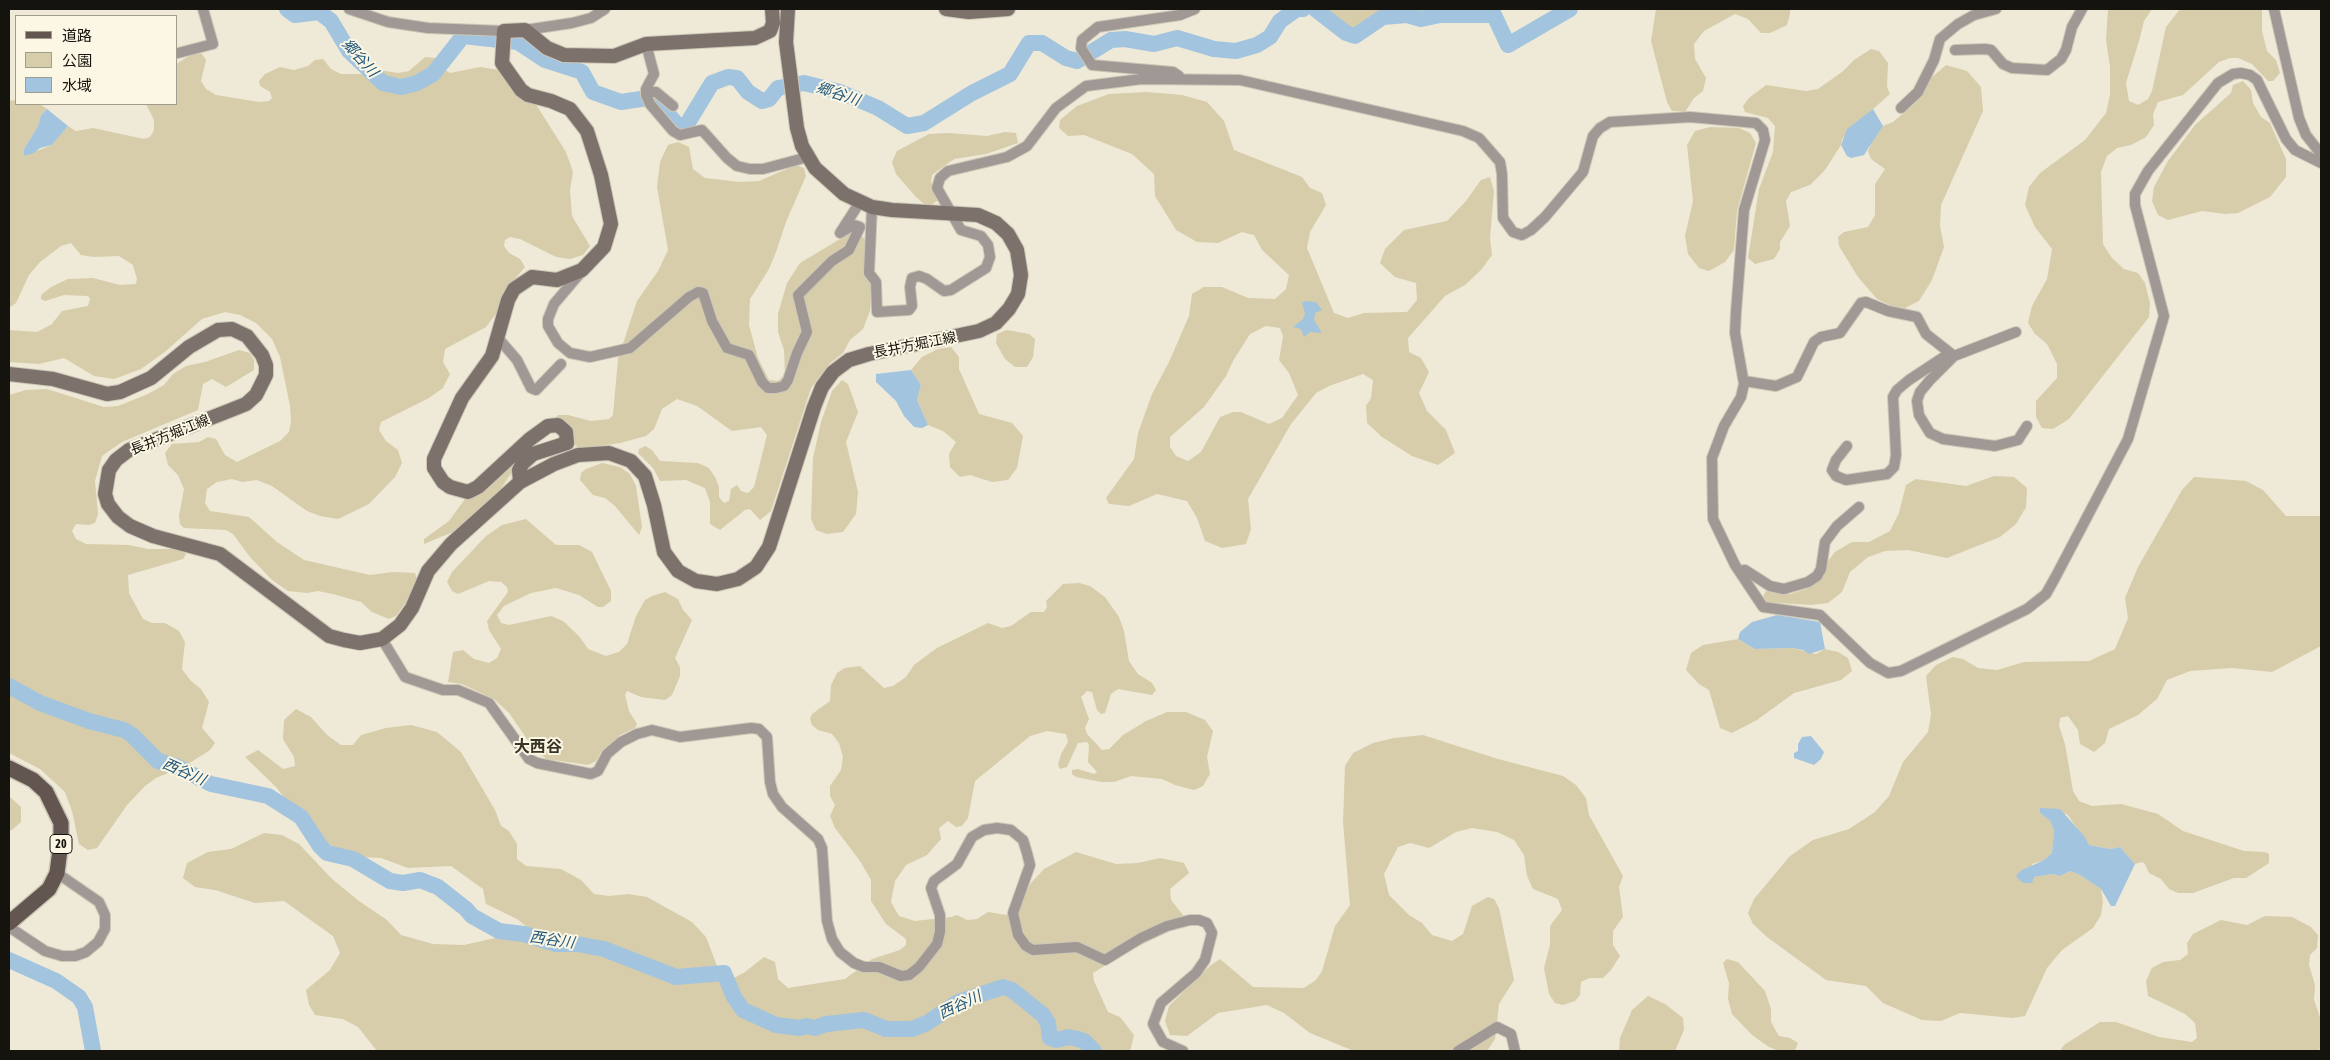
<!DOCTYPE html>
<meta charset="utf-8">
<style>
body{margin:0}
#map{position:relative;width:2330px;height:1060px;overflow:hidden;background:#efe9d7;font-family:"Asap Condensed","Noto Sans JP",sans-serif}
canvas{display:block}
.frame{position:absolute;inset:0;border:10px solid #15130d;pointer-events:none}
.legend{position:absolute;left:15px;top:15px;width:162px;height:90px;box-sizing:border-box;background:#fcf7e4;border:1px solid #a09c8e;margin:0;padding:6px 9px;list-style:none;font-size:15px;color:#15130d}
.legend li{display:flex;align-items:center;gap:10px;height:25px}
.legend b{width:25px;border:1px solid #a09c8e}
</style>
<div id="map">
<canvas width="2330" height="1060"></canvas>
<div class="frame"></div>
<ul class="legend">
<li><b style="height:6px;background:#63554f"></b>道路</li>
<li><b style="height:14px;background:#d7cdaa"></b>公園</li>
<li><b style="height:14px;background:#a2c4de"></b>水域</li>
</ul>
</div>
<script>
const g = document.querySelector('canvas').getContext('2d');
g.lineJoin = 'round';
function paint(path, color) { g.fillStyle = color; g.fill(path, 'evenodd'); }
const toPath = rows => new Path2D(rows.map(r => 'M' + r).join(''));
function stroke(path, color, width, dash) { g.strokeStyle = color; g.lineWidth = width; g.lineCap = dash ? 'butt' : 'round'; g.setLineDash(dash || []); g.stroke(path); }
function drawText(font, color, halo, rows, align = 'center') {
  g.font = font + ' "Asap Condensed","Noto Sans JP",sans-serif'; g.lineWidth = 4; g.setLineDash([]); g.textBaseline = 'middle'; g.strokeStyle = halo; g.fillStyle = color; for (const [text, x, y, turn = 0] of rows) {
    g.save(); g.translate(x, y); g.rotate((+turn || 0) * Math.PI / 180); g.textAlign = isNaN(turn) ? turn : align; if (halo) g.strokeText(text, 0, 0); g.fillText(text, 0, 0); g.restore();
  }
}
paint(toPath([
 [1318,9,1496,9,1489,12,1440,14,1421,17,1407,14,1382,15,1355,34,1347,31],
 [1656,9,1790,9,1790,14,1787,25,1770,33,1761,33,1748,19,1735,14,1704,31,1694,44,1695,59,1706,78,1703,91,1694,98,1685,112,1678,111,1672,111,1667,102,1651,41],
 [2108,9,2152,9,2144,21,2139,41,2126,83,2129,101,2138,105,2148,99,2152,91,2166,27,2180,9,2262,9,2262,31,2267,51,2276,60,2280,73,2273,81,2268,81,2252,64,2238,58,2230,58,2219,62,2183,95,2158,102,2153,114,2154,125,2146,137,2131,145,2117,148,2107,156,2101,172,2103,244,2112,258,2124,269,2138,273,2145,283,2150,303,2149,317,2069,419,2053,429,2042,428,2036,417,2036,401,2057,378,2057,364,2047,344,2035,334,2028,323,2032,306,2047,279,2052,249,2035,227,2025,205,2029,187,2040,173,2085,140,2106,113,2110,95,2110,67,2106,40],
 [1871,49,1879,51,1888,63,1887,87,1890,94,1863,118,1856,122,1842,139,1841,145,1825,170,1810,185,1791,192,1786,201,1790,226,1780,242,1780,249,1774,259,1755,264,1748,258,1759,189,1773,152,1775,126,1768,118,1745,112,1743,106,1749,98,1766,85,1806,91,1818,89,1842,72,1854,60],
 [194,53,202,54,206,60,201,81,206,89,216,95,259,102,269,101,272,98,270,92,260,86,259,81,265,74,280,67,294,70,308,66,315,60,323,59,331,69,341,74,364,74,379,70,398,73,409,71,425,57,436,58,445,70,450,73,480,67,499,70,525,87,566,152,573,172,570,190,572,216,590,246,583,255,570,259,556,257,520,239,510,237,505,240,504,246,509,253,520,259,525,267,510,285,499,310,486,327,445,349,443,362,450,374,443,388,429,398,381,422,379,430,386,441,398,450,402,463,395,477,369,504,338,519,320,516,307,511,272,486,257,480,242,482,232,479,217,482,207,489,205,503,210,511,249,517,277,542,304,560,370,575,393,572,415,573,417,580,407,601,396,616,389,619,372,612,361,602,333,594,318,591,307,593,288,591,272,580,250,557,233,534,226,530,184,528,180,524,179,516,184,489,178,475,168,465,165,453,172,444,199,442,208,437,216,439,225,455,237,462,280,441,289,432,291,421,290,406,280,357,272,339,256,323,240,315,225,312,202,319,166,351,141,369,114,379,94,376,64,358,39,364,9,362,9,330,37,332,52,324,62,311,88,306,90,299,88,296,64,295,45,301,41,299,41,295,51,287,68,279,93,278,120,285,136,284,137,279,133,265,119,256,93,257,81,255,71,243,61,246,40,262,29,275,16,303,9,308,9,101,16,100,16,104,40,104,47,109,41,115,38,126,24,149,24,156,52,145,68,126,76,131,93,128,144,139,150,137,154,130,154,120,146,104,176,104,176,64],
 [1946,65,1967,71,1981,87,1983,111,1941,205,1940,226,1944,247,1932,280,1919,301,1905,308,1894,307,1877,299,1858,277,1839,246,1838,237,1844,232,1868,227,1875,215,1875,184,1885,169,1871,159,1868,151,1874,139,1883,126,1893,122,1916,102,1931,78],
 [2243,81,2251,90,2253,103,2261,117,2270,123,2286,159,2286,177,2270,197,2238,213,2225,214,2202,211,2168,220,2158,215,2152,201,2154,187,2168,161,2195,125,2231,93,2233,85],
 [1147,92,1182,95,1207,102,1224,121,1234,150,1302,177,1310,188,1322,193,1326,205,1310,232,1307,248,1334,313,1348,318,1364,313,1407,312,1417,300,1416,283,1395,277,1380,263,1385,249,1404,230,1447,221,1466,201,1481,180,1490,177,1494,191,1490,238,1492,255,1481,270,1465,285,1445,296,1408,338,1409,352,1421,358,1429,372,1419,393,1427,411,1446,430,1455,453,1438,465,1412,456,1382,437,1367,423,1366,406,1371,398,1373,380,1363,374,1329,386,1316,393,1291,424,1248,499,1251,529,1246,544,1222,548,1205,541,1197,518,1187,501,1157,494,1129,506,1109,504,1106,498,1134,459,1138,433,1152,394,1169,362,1189,316,1192,294,1204,287,1222,287,1248,298,1275,299,1286,289,1289,275,1262,250,1254,235,1242,232,1218,243,1197,242,1176,230,1155,196,1154,174,1132,154,1084,135,1068,136,1059,128,1060,120,1077,106,1109,94],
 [1266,326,1280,328,1283,336,1279,360,1289,373,1298,395,1282,418,1269,424,1241,412,1233,412,1220,417,1201,452,1188,461,1176,456,1170,447,1170,437,1204,407,1226,376,1233,361,1250,334],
 [1710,127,1739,128,1750,133,1756,143,1737,211,1734,250,1725,262,1709,271,1699,268,1688,254,1685,236,1693,201,1687,145,1695,131],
 [1005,132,1016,133,1018,143,986,154,954,159,932,175,931,182,938,200,930,206,923,203,916,197,896,174,892,162,897,151,929,134,948,133,987,136],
 [678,142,689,147,693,169,705,178,740,182,759,181,796,165,804,168,806,176,786,222,776,252,769,269,750,299,749,325,758,358,769,380,778,381,785,374,784,350,778,332,778,314,787,283,800,263,855,230,865,239,865,271,872,283,870,311,863,329,850,340,843,353,830,363,811,388,771,511,760,520,750,509,745,510,720,530,710,524,710,502,705,488,686,480,660,481,653,468,638,453,639,449,645,446,652,450,660,461,698,463,709,468,715,477,719,487,719,497,724,503,729,501,731,489,737,485,741,491,748,493,754,487,767,435,761,427,732,431,697,406,677,399,662,409,654,429,646,436,620,443,580,449,571,442,554,419,558,415,568,415,591,421,609,419,613,415,618,359,637,301,658,271,668,250,657,187,660,162,668,145],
 [1007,330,1029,334,1035,339,1033,357,1027,367,1015,367,1005,359,996,343,997,334],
 [951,347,959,357,959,369,979,414,1012,423,1023,436,1017,468,1008,480,992,482,970,475,960,477,950,467,949,454,956,442,943,431,928,425,917,400,921,385,911,370,922,357,938,349],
 [239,350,250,353,254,360,254,370,226,387,212,379,203,384,198,410,122,442,102,456,95,481,98,514,95,523,89,525,76,524,72,531,76,539,86,544,129,545,148,549,179,549,186,554,183,559,128,575,129,593,143,619,152,623,165,623,179,631,185,642,182,669,191,681,201,689,209,702,202,728,215,743,210,750,185,766,156,778,145,786,127,805,97,848,88,850,79,844,72,811,65,792,40,769,9,753,9,395,26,390,47,389,104,407,118,406,148,394,164,385,173,374,186,366,205,362],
 [842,380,848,384,858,412,846,442,858,492,856,514,843,532,827,534,816,530,811,519,813,458,821,422,832,391],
 [531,447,531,451,514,469,498,493,453,532,424,544,424,539,449,521,465,499,480,490,527,448],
 [602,463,620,467,630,474,636,486,642,527,639,535,615,506,605,498,593,495,580,480,581,473,586,469],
 [1994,476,2014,477,2027,488,2026,507,2016,524,2000,537,1947,558,1908,550,1885,551,1868,557,1850,572,1842,592,1828,603,1811,605,1765,602,1763,596,1766,591,1791,594,1811,587,1822,576,1824,566,1835,552,1852,542,1869,542,1890,531,1899,513,1906,485,1916,479,1966,486],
 [2194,477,2246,481,2263,490,2286,516,2321,516,2321,646,2272,672,2232,668,2190,671,2167,680,2157,699,2138,715,2109,729,2105,743,2094,752,2080,744,2078,730,2068,716,2060,718,2059,726,2065,744,2073,791,2079,801,2092,806,2121,804,2158,814,2183,831,2244,851,2265,852,2269,854,2269,863,2246,878,2234,878,2193,893,2178,893,2169,889,2161,879,2149,873,2145,864,2142,862,2135,864,2120,847,2110,849,2089,845,2067,814,2040,813,2050,821,2054,830,2052,853,2044,860,2032,864,2034,877,2053,874,2060,876,2070,871,2080,875,2101,889,2103,902,2101,915,2093,928,2062,950,2047,968,2025,1016,2013,1018,1960,1013,1941,1021,1922,1020,1883,1003,1866,986,1826,980,1767,937,1753,924,1748,913,1754,899,1790,856,1813,840,1849,829,1875,812,1889,796,1903,762,1928,732,1931,714,1926,676,1936,665,1953,657,1963,659,1978,668,1997,670,2024,662,2089,661,2115,649,2128,618,2125,598,2138,567,2182,490],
 [526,519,556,545,579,545,592,552,611,591,611,601,603,607,598,607,579,595,556,588,531,593,504,606,497,615,501,623,509,625,551,616,563,621,579,636,588,649,606,656,619,652,627,644,636,616,645,600,652,596,665,592,678,599,683,610,692,620,675,658,680,667,680,676,672,695,665,700,641,697,627,691,625,695,629,711,637,724,635,728,620,735,601,752,596,761,588,765,547,759,534,749,509,713,494,699,462,684,448,682,453,652,463,650,474,659,489,663,497,658,501,649,489,630,487,621,508,592,507,587,501,582,489,581,458,594,452,591,447,582,452,572,486,536,502,525],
 [1079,583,1090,586,1105,597,1119,617,1124,631,1129,661,1138,674,1152,683,1156,690,1152,695,1118,689,1111,694,1105,713,1101,714,1097,710,1092,692,1087,691,1081,697,1089,719,1085,728,1087,734,1102,750,1109,749,1123,735,1146,721,1167,712,1186,712,1205,720,1213,731,1207,757,1210,774,1203,786,1194,790,1175,785,1162,779,1131,776,1114,782,1101,782,1076,777,1072,774,1072,770,1078,769,1094,774,1097,772,1088,762,1089,745,1087,742,1078,743,1067,767,1060,769,1058,765,1061,754,1068,742,1066,734,1047,731,1030,736,975,781,968,818,962,826,956,827,948,821,939,828,941,839,927,855,906,865,895,881,891,902,899,916,915,921,951,917,957,915,967,920,977,919,988,912,1006,915,1018,907,1031,883,1044,869,1076,852,1116,864,1138,863,1160,858,1184,863,1189,873,1170,889,1171,900,1183,915,1183,924,1133,949,1093,973,1094,981,1108,1012,1120,1017,1134,1035,1130,1051,377,1051,358,1027,343,1019,315,1015,309,1005,306,990,330,970,340,953,333,936,284,901,255,903,215,890,195,887,183,878,187,863,208,852,231,849,264,833,282,835,299,844,332,879,359,901,387,920,401,935,433,944,464,945,531,930,517,919,486,904,483,889,451,866,408,868,381,858,360,857,338,850,316,835,294,811,277,788,245,757,258,750,283,769,295,766,294,757,283,739,284,720,296,709,311,717,327,735,341,745,353,745,361,735,386,728,411,725,437,732,461,752,495,810,501,826,509,831,517,844,517,859,526,866,561,869,581,880,594,894,609,896,628,894,647,897,692,922,706,937,720,974,732,979,745,972,764,957,775,962,778,979,788,988,845,979,872,959,900,950,906,945,906,939,886,924,871,901,871,880,860,861,835,828,830,816,835,805,830,796,830,786,841,770,843,757,839,743,832,734,818,730,812,725,810,719,812,714,830,701,831,685,837,673,845,668,860,666,884,688,893,686,906,677,914,665,937,648,988,623,1002,628,1011,626,1031,612,1044,612,1047,607,1046,601,1063,584],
 [1738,639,1755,649,1792,648,1816,654,1825,649,1838,652,1848,658,1852,671,1841,680,1794,693,1757,720,1732,733,1720,728,1709,690,1699,684,1686,670,1691,653,1703,645],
 [1423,735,1498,759,1563,776,1576,785,1586,798,1589,815,1623,876,1619,887,1623,917,1613,931,1613,945,1620,956,1611,970,1603,978,1589,978,1581,982,1580,995,1575,1001,1563,1005,1555,1003,1549,994,1544,968,1550,945,1550,926,1562,910,1558,899,1533,889,1527,876,1524,855,1514,840,1497,832,1472,828,1456,832,1429,848,1410,843,1398,847,1384,874,1389,895,1409,915,1422,923,1432,935,1452,941,1463,934,1472,906,1488,897,1494,899,1499,908,1514,980,1499,1004,1495,1039,1487,1051,1354,1051,1310,1033,1284,1013,1267,1005,1218,1013,1187,1036,1170,1035,1165,1021,1169,1006,1211,965,1220,959,1253,987,1304,988,1316,980,1322,971,1335,926,1350,905,1343,822,1345,766,1353,753,1373,743,1394,738],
 [9,796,21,807,21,822,12,830,9,830],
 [2265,916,2292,917,2311,927,2318,935,2317,948,2310,955,2309,965,2315,985,2314,1000,2321,1020,2321,1047,2318,1051,2060,1051,2064,1045,2100,1022,2116,1022,2159,1037,2192,1042,2197,1038,2195,1023,2185,1014,2148,996,2146,981,2152,968,2163,962,2180,960,2188,954,2187,943,2193,934,2221,920,2247,925],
 [1727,959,1738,962,1765,991,1771,1009,1771,1022,1779,1036,1790,1038,1798,1043,1795,1050,1779,1051,1769,1047,1752,1035,1732,1014,1728,999,1729,983,1723,963],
 [1648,996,1665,1004,1683,1018,1684,1030,1675,1051,1619,1051,1620,1038,1632,1010]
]), '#d7cdaa');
paint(toPath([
 [47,109,68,126,52,145,40,148,34,153,24,156,24,149,38,126,41,115],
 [1873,109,1883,126,1864,155,1851,158,1847,156,1841,145,1847,129],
 [1305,301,1316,302,1322,310,1315,313,1314,320,1322,333,1310,332,1304,337,1301,329,1293,327,1303,319,1305,313,1302,303],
 [911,370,921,385,917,400,928,425,922,428,914,427,904,416,896,401,876,382,876,374],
 [1777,615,1820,622,1825,649,1809,654,1803,650,1792,648,1755,649,1738,639,1740,632,1752,622],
 [1811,736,1824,752,1821,759,1814,765,1794,758,1794,753,1798,751,1798,744,1802,737],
 [2040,808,2060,809,2084,836,2089,845,2110,849,2120,847,2135,864,2115,906,2111,906,2101,889,2080,875,2070,871,2060,876,2053,874,2034,877,2032,883,2024,883,2019,880,2016,875,2022,870,2044,860,2052,853,2054,830,2050,821,2040,813]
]), '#a2c4de');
stroke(toPath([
 [287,9,295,15,319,12,331,21,349,51,383,83,401,87,417,83,433,74,463,36,518,42,545,60,582,72,593,92,621,102,654,97,679,127,687,124,712,83,728,77,737,78,748,92,762,101,769,99,778,88,804,83,840,92,878,108,907,126,924,123,972,93,1010,74,1029,43,1042,43,1066,58,1077,61,1111,40,1125,39,1154,44,1177,38,1214,49,1236,51,1257,45,1270,37,1280,21,1297,9,1303,9],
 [1315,9,1346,33,1355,36,1383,17,1407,15,1421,19,1440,15,1494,15,1508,45,1570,9],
 [9,686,40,703,89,721,124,730,132,735,158,761,178,767,211,784,268,796,301,817,320,846,327,853,353,859,390,881,403,883,420,880,438,887,466,909,472,916,499,931,524,934,556,944,577,944,604,949,676,977,724,973,734,997,743,1010,776,1025,800,1028,806,1026,815,1028,826,1024,864,1020,886,1029,912,1029,927,1023,958,1002,1003,987,1012,990,1043,1015,1048,1023,1050,1038,1056,1040,1069,1037,1078,1039,1084,1041,1094,1051],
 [9,960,56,981,79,997,85,1007,93,1051]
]), '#a2c4de', 16);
const street = toPath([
 [349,9,388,22,428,28,504,31],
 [2274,9,2299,118,2306,135,2321,154],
 [525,30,572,23,591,18,605,9],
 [646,44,654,74,646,89,646,95,650,104,673,131,680,135,702,130,727,158,737,166,750,169,763,169,808,157],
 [1955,50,1985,49,1991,50,2003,64,2012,68,2047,70,2061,59,2066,50,2072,27,2082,9],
 [178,53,213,44,203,9],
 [1179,76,1173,72,1092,65,1081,48,1082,40,1098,27,1180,15,1195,9],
 [646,92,656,92,673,106],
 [1901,108,1918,92,1934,60,1940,39,1958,24,1974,15,1996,9],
 [872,207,869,273,876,282,877,312,909,310,912,306,910,287,912,278,919,276,927,279,944,291,951,290,986,268,990,257,988,245,981,236,961,230,937,188,940,178,948,171,1007,157,1027,146,1056,108,1086,86,1142,79,1240,80,1463,131,1479,138,1500,162,1502,174,1503,218,1513,232,1522,235,1531,230,1545,217,1583,172,1593,136,1600,128,1610,122,1690,117,1756,123,1763,130,1765,140,1744,210,1736,312,1735,333,1744,384,1741,397,1724,426,1712,458,1713,519,1735,565,1763,607,1820,615,1870,663,1888,673,1901,671,2027,609,2046,594,2056,576,2128,439,2164,316,2135,205,2135,194,2148,171,2218,83,2233,74,2241,73,2250,75,2257,80,2286,139,2295,150,2321,163],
 [582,271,554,304,548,319,548,326,558,343,570,353,590,357,630,348,689,297,698,292,703,293,712,321,727,348,749,355,762,382,768,388,776,388,784,386,788,380,797,353,807,332,798,295,832,261,849,250,860,227,854,225,840,233,860,202],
 [2016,332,1954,356,1930,380,1920,392,1917,401,1919,415,1925,425,1930,433,1943,439,1995,446,2018,440,2027,426],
 [498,338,517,360,531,388,536,390,561,364],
 [1744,381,1776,386,1797,377,1814,342,1821,337,1840,333,1861,303,1866,302,1888,311,1917,317,1926,334,1954,356],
 [1847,446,1836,460,1832,470,1836,476,1846,480,1887,474,1894,467,1896,455,1893,397,1897,390,1909,380,1950,353],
 [1739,571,1745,570,1770,586,1784,589,1808,582,1817,576,1821,569,1825,542,1837,526,1859,507],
 [382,639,405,677,443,690,458,690,489,703,529,759,537,763,591,774,598,771,607,754,621,742,637,734,652,730,680,737,751,728,759,729,767,737,770,782,773,794,782,807,818,839,822,848,827,921,832,939,840,952,854,963,864,967,879,967,901,976,909,975,919,967,937,944,940,932,940,915,931,888,934,881,957,864,972,837,984,830,997,828,1011,830,1023,840,1027,853,1030,865,1013,913,1018,935,1026,946,1033,950,1077,947,1105,960,1141,938,1167,926,1190,920,1199,920,1207,923,1212,933,1205,960,1196,973,1161,1003,1153,1024,1163,1042,1183,1051],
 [9,927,45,951,62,956,75,956,86,952,98,942,105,929,105,915,99,902,57,873],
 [1458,1051,1497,1027,1511,1034,1515,1051]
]);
const secondary = toPath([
 [946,9,969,12,1008,9],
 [9,374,53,379,107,394,120,392,151,378,189,347,218,330,232,329,247,336,262,355,266,365,266,375,256,395,246,404,231,410,129,450,116,460,109,470,105,494,108,504,118,517,130,526,153,536,220,554,329,636,344,640,360,643,382,639,400,625,412,608,428,571,451,544,520,482,554,464,578,455,609,453,631,461,645,476,654,505,664,552,678,571,696,581,717,584,738,579,756,567,769,547,814,407,822,387,833,372,849,360,869,354,979,331,996,323,1009,309,1018,294,1021,275,1017,250,1008,234,996,223,978,215,892,210,872,207,844,194,815,168,802,146,797,128,786,42,788,9],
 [520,482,519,470,523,463,533,454,567,443,566,432,558,425,548,426,530,439,478,487,468,492,450,487,443,482,434,468,434,459,462,398,492,356,508,300,514,289,532,277,557,280,582,270,604,247,611,224,601,175,587,131,570,109,551,101,528,95,521,90,502,63,504,31,525,30,547,48,564,55,614,56,646,44,755,38,770,31,773,23,772,9]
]);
const primary = toPath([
 [9,768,33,780,46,792,61,823,61,842,57,873,49,889,9,923]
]);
stroke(street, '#ccc7b7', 12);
stroke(secondary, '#ccc7b7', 16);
stroke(primary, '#ccc7b7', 18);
stroke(street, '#a09894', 10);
stroke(secondary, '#7d716c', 14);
stroke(primary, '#63554f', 15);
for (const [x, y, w] of [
 [61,844,22]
]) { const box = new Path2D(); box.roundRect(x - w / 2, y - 9.5, w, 19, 4); g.fillStyle = '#fcf7e4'; g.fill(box); stroke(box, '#15130d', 1); }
drawText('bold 12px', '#15130d', null, [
 ["20",61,844]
]);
drawText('14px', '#15130d', '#fcf7e4', [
 ["長井方堀江線",915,345,-11],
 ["長井方堀江線",170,435,-22]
]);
drawText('italic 15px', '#23587c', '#fcf7e4', [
 ["郷谷川",360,58,48],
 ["郷谷川",838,94,18],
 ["西谷川",184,772,24],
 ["西谷川",552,940,8],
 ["西谷川",960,1005,-25]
]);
drawText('bold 16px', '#383426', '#fcf7e4', [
 ["大西谷",538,747]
]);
</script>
